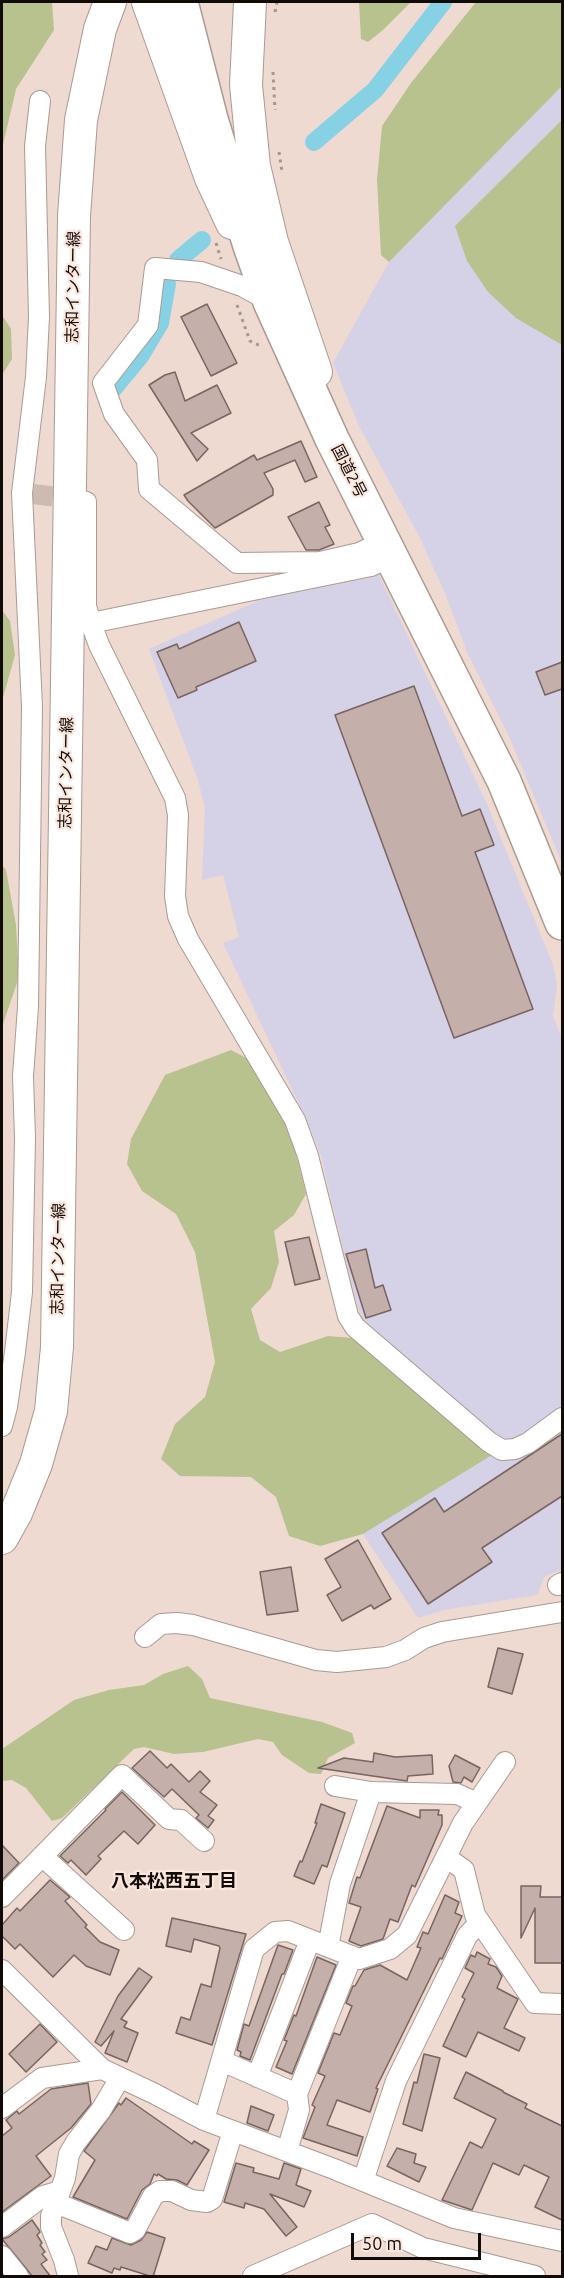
<!DOCTYPE html>
<meta charset="utf-8">
<style>
body{margin:0}
#map{position:relative;width:564px;height:2278px;overflow:hidden;background:#eedad0;font-family:Ubuntu,sans-serif}
canvas{display:block}
.frame{position:absolute;inset:0;border:3px solid #110b08;pointer-events:none}
.scale{position:absolute;left:351px;top:2233px;width:130px;height:27px;box-sizing:border-box;border:3px solid #110b08;border-top:0;padding-left:8px;font-size:18px;line-height:21px;white-space:nowrap;color:#110b08;-webkit-text-stroke:4px #fbe7dd;paint-order:stroke}
</style>
<div id="map">
<canvas width="564" height="2278"></canvas>
<div class="frame"></div>
<div class="scale">50 m</div>
</div>
<script>
const g = document.querySelector('canvas').getContext('2d');
g.lineJoin = 'round';
function paint(path, color) { g.fillStyle = color; g.fill(path, 'evenodd'); }
const toPath = rows => new Path2D(rows.map(r => 'M' + r).join(''));
function stroke(path, color, width, dash) { g.strokeStyle = color; g.lineWidth = width; g.lineCap = dash ? 'butt' : 'round'; g.setLineDash(dash || []); g.stroke(path); }
function drawText(font, color, halo, rows, align = 'center') {
  g.font = font + ' Ubuntu,"Noto Sans JP",sans-serif'; g.lineWidth = 4.5; g.setLineDash([]); g.textBaseline = 'middle'; g.strokeStyle = halo; g.fillStyle = color; for (const [text, x, y, turn = 0] of rows) {
    g.save(); g.translate(x, y); g.rotate((+turn || 0) * Math.PI / 180); g.textAlign = isNaN(turn) ? turn : align; if (halo) g.strokeText(text, 0, 0); g.fillText(text, 0, 0); g.restore();
  }
}
paint(toPath([
 [562,86,562,863,508,734,468,654,445,593,419,536,359,426,333,363,389,262],
 [378,573,487,804,553,965,557,986,553,1016,562,1038,562,1407,525,1436,512,1441,500,1440,362,1319,355,1299,321,1156,307,1121,223,943,239,937,223,875,202,880,205,808,198,780,149,649,265,598,369,578],
 [562,1428,562,1570,545,1576,537,1595,444,1610,418,1618,363,1534,492,1455,516,1459]
]), '#d5d1e7');
paint(toPath([
 [2,2,52,2,54,30,16,89,2,149],
 [359,2,411,2,384,29,368,42,361,39],
 [476,2,562,2,562,86,389,262,381,255,377,180,382,126,411,83],
 [562,120,562,345,516,318,488,292,467,261,455,226],
 [2,315,11,329,12,359,2,375],
 [2,610,10,621,15,655,2,701],
 [2,865,6,870,16,925,19,977,2,1027],
 [231,1050,248,1059,289,1126,306,1194,294,1215,274,1231,279,1262,271,1288,251,1309,260,1340,280,1352,328,1336,353,1338,492,1455,363,1534,320,1546,289,1536,276,1497,251,1477,180,1476,161,1459,175,1424,205,1397,215,1362,195,1252,176,1214,142,1191,127,1164,131,1139,165,1075],
 [188,1666,202,1679,210,1698,322,1722,352,1733,355,1743,328,1758,321,1774,309,1773,282,1755,273,1742,258,1739,203,1752,174,1754,144,1747,134,1749,62,1818,52,1821,26,1788,12,1780,2,1781,2,1749,74,1700,109,1690,144,1685,163,1674]
]), '#b7c28e');
stroke(toPath([
 [314,142,375,90,443,2],
 [178,260,202,240],
 [113,389,141,355,160,323,167,284]
]), '#87d1e5', 18);
const building = toPath([
 [207,304,237,363,211,376,181,317,207,304],
 [175,372,185,401,217,385,231,413,191,433,208,449,197,461,149,385,165,375,175,372],
 [301,441,317,477,305,482,295,460,264,473,273,489,273,495,215,528,188,501,184,495,254,455,257,460,301,441],
 [319,502,330,525,325,527,334,544,319,550,306,550,288,517,319,502],
 [239,622,256,661,196,687,197,690,178,698,157,652,177,644,179,649,239,622],
 [562,662,562,689,545,695,536,672,562,662],
 [414,686,462,816,480,809,494,845,475,852,533,1009,454,1038,335,715,414,686],
 [309,1237,320,1279,295,1285,285,1242,309,1237],
 [366,1249,375,1288,383,1285,391,1310,366,1318,346,1254,366,1249],
 [562,1434,562,1496,482,1548,492,1562,428,1604,382,1533,435,1498,444,1512,562,1434],
 [358,1540,391,1599,374,1609,371,1605,342,1621,327,1595,341,1587,325,1559,358,1540],
 [291,1567,298,1611,267,1615,260,1572,291,1567],
 [498,1648,523,1654,512,1694,488,1687,498,1648],
 [150,1751,167,1768,171,1764,189,1782,200,1771,210,1781,200,1792,217,1805,208,1816,214,1820,208,1828,196,1818,199,1815,172,1789,164,1797,132,1768,150,1751],
 [374,1753,395,1757,432,1755,433,1774,408,1776,407,1781,318,1768,344,1758,373,1762,374,1753],
 [455,1755,480,1768,472,1782,464,1777,461,1783,453,1782,449,1766,455,1755],
 [122,1792,155,1825,138,1844,124,1831,98,1856,101,1859,86,1875,71,1860,68,1863,60,1856,106,1810,105,1809,122,1792],
 [321,1804,345,1813,327,1867,322,1865,314,1884,294,1876,300,1861,302,1862,317,1823,315,1823,321,1804],
 [387,1806,420,1818,420,1810,439,1810,438,1815,442,1815,442,1825,415,1887,412,1885,398,1922,390,1919,383,1939,361,1946,349,1941,361,1907,349,1903,357,1877,360,1878,387,1806],
 [2,1845,19,1863,2,1880,2,1845],
 [50,1880,70,1897,65,1901,87,1925,85,1927,100,1942,119,1950,110,1975,86,1966,74,1955,53,1977,20,1944,15,1949,2,1936,2,1925,17,1908,20,1911,50,1880],
 [521,1886,541,1886,540,1897,562,1897,562,1963,535,1963,535,1908,521,1938,521,1886],
 [445,1895,459,1902,455,1913,462,1916,442,1959,440,1958,376,2088,378,2089,370,2112,337,2100,327,2125,363,2137,357,2156,303,2138,315,2107,312,2105,325,2076,318,2073,334,2033,340,2035,352,2006,346,2003,353,1986,355,1986,364,1970,380,1965,407,1980,421,1948,417,1947,423,1932,428,1934,445,1895],
 [172,1918,246,1934,212,2045,176,2033,181,2017,190,2020,201,1984,211,1987,220,1948,219,1946,194,1939,191,1952,166,1946,172,1918],
 [278,1945,293,1950,284,1974,282,1974,250,2060,240,2056,241,2052,237,2050,244,2024,249,2026,278,1945],
 [477,1952,490,1959,488,1964,496,1967,502,1976,497,1988,518,1999,504,2028,525,2038,519,2051,478,2032,466,2057,443,2046,465,1999,462,1997,474,1973,465,1968,471,1955,475,1957,477,1952],
 [317,1957,336,1965,292,2074,276,2067,287,2041,284,2040,294,2015,296,2016,317,1957],
 [139,1968,152,1977,121,2019,127,2022,124,2027,138,2033,127,2062,105,2053,114,2031,101,2046,95,2042,118,1996,139,1968],
 [40,2024,57,2042,26,2072,9,2054,40,2024],
 [424,2054,440,2058,422,2131,403,2124,414,2082,417,2083,424,2054],
 [466,2072,503,2091,503,2092,527,2104,525,2108,562,2126,562,2220,535,2207,549,2177,524,2165,519,2175,493,2163,472,2210,442,2200,470,2142,482,2148,496,2119,454,2098,466,2072],
 [88,2083,91,2104,71,2128,36,2156,51,2176,2,2212,2,2136,12,2128,6,2120,17,2111,19,2114,51,2089,88,2083],
 [126,2098,192,2144,194,2141,209,2150,187,2185,177,2180,166,2179,158,2174,157,2176,154,2174,150,2184,142,2190,127,2219,73,2197,95,2160,84,2151,119,2103,121,2105,126,2098],
 [251,2106,274,2115,268,2131,247,2123,251,2106],
 [397,2148,416,2154,414,2163,426,2167,419,2182,387,2166,397,2148],
 [236,2163,254,2168,253,2172,279,2179,284,2163,301,2169,296,2185,311,2191,304,2207,270,2194,297,2227,286,2236,264,2209,245,2203,244,2208,224,2202,236,2163],
 [32,2220,39,2230,40,2232,37,2235,42,2243,40,2245,45,2252,42,2254,47,2260,41,2264,51,2277,33,2277,2,2239,9,2237,32,2220],
 [147,2232,165,2238,153,2277,121,2267,120,2270,114,2268,112,2273,88,2263,96,2246,107,2250,112,2238,131,2245,141,2240,147,2232]
]);
paint(building, '#c4afaa');
stroke(building, '#786460', 1.5);
stroke(toPath([
 [33,494,80,500]
]), '#cdbbb2', 20, [20, 10]);
const street = toPath([
 [269,301,242,286,201,272,155,268,148,325,103,383,114,414,147,460,149,489,237,563,320,562,359,553,385,541],
 [83,501,86,502,86,606,91,623,99,645,175,798,178,815,175,896,178,916,188,939,295,1120,308,1156,348,1316,355,1327,489,1442,502,1450,515,1449,528,1443,562,1418],
 [91,623,371,566,392,556],
 [2,1426,7,1407,15,1352,22,1292,25,1138,23,1076,28,1007,32,707,22,493,36,377,39,317,35,146,40,101],
 [558,1585,562,1583],
 [145,1637,161,1624,177,1623,193,1625,316,1660,337,1662,386,1657,405,1650,424,1638,442,1632,562,1612],
 [335,1786,371,1792,457,1794,477,1803],
 [42,1856,124,1930],
 [446,1857,464,1870,475,1915,535,2003,562,2004],
 [2,1897,122,1775,169,1819,181,1820,204,1841],
 [328,1947,340,1884,371,1792],
 [2,1970,102,2069],
 [222,2061,297,2094,299,2110,287,2151],
 [257,2077,310,1940],
 [297,2094,352,1956],
 [2,2108,42,2078,102,2069,153,2093,204,2120,334,2169,454,2218,562,2241],
 [204,2120,254,1949,275,1932,288,1931,359,1959,390,1949,407,1935,463,1823,505,1762],
 [363,2181,396,2081,467,1936,480,1922],
 [56,2203,130,2233,135,2230,153,2196,160,2191,172,2191,191,2200,207,2202,212,2199,233,2131],
 [2,2227,43,2196,60,2191],
 [2,2256,18,2276],
 [68,2276,64,2260,51,2227,51,2216,65,2178,69,2154,76,2142,101,2110,120,2078],
 [253,2276,372,2224,423,2248,535,2276]
]);
const primary = toPath([
 [148,2,211,178,232,223],
 [250,2,246,85,254,166,272,242,316,372],
 [2,1538,16,1513,36,1464,51,1411,57,1347,74,216,81,120,100,29,110,2]
]);
const highway = toPath([
 [181,2,211,119,250,246,270,302,332,439,504,781,562,923]
]);
stroke(street, '#ac9990', 22);
stroke(primary, '#ac9990', 34);
stroke(highway, '#ac9990', 36);
stroke(toPath([
 [275,12,277,2],
 [273,72,275,110],
 [279,152,282,172],
 [216,243,221,259],
 [237,305,250,341,261,346]
]), '#a5968e', 3, [3, 4.5]);
stroke(street, '#fff', 20);
stroke(primary, '#fff', 32);
stroke(highway, '#fff', 33);
drawText('16px', '#110b08', '#fbe7dd', [
 ["志和インター線",73,287,-89],
 ["国道2号",349,471,63],
 ["志和インター線",66,773,-89],
 ["志和インター線",58,1259,-89]
]);
drawText('bold 18px', '#110b08', '#fbe7dd', [
 ["八本松西五丁目",174,1881]
]);
</script>
